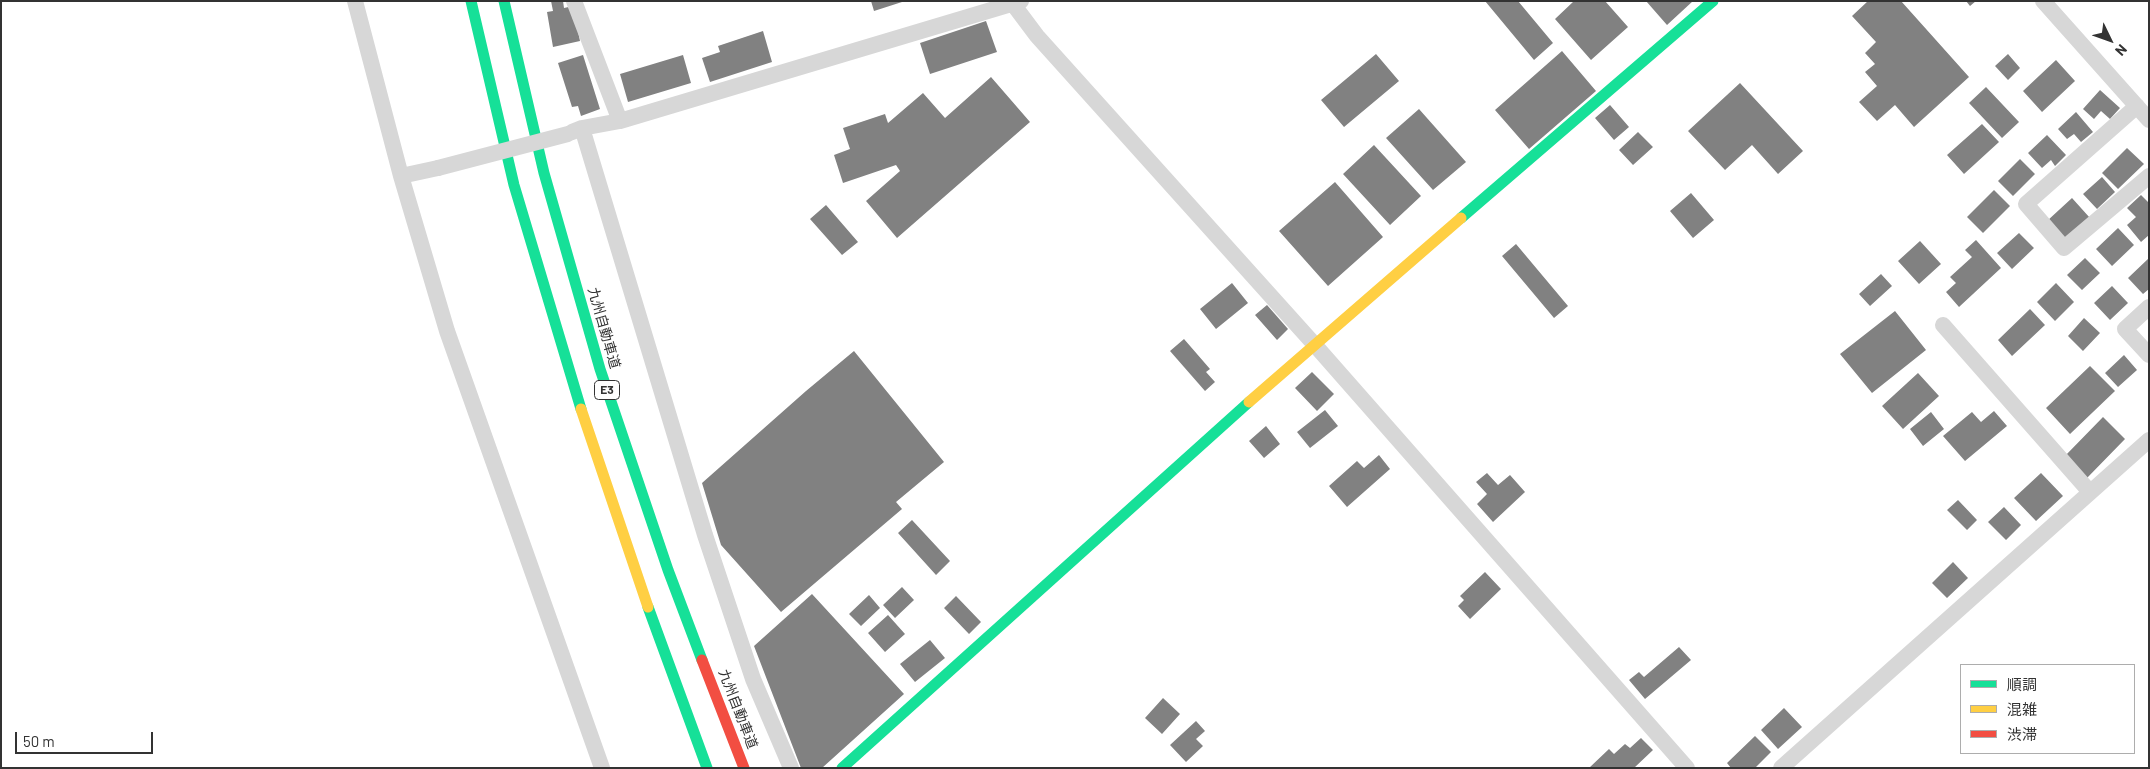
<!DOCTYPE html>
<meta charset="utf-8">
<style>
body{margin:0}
#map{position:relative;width:2150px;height:769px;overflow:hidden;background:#fff;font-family:Barlow,"Noto Sans JP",sans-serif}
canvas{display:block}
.frame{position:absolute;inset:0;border:2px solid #333;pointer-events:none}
.legend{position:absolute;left:1960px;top:664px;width:175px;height:90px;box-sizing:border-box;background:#fff;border:1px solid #adadad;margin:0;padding:6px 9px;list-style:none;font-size:15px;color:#333}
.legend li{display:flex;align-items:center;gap:10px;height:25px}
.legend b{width:25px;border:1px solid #adadad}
.north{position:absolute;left:2085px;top:15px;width:50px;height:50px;-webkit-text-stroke:4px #fff;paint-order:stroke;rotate:132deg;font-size:14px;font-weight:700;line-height:20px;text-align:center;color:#333}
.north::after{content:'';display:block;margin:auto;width:18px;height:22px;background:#333;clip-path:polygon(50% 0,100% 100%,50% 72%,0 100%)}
.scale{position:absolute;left:15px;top:732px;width:138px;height:22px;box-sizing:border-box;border:2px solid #333;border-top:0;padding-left:6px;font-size:15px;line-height:18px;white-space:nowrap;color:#333;-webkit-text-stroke:4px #fff;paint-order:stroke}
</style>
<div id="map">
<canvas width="2150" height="769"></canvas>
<div class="frame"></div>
<ul class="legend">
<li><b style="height:6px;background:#16e098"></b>順調</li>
<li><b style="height:6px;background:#ffcf43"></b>混雑</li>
<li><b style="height:6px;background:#f24e42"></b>渋滞</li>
</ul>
<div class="north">N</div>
<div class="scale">50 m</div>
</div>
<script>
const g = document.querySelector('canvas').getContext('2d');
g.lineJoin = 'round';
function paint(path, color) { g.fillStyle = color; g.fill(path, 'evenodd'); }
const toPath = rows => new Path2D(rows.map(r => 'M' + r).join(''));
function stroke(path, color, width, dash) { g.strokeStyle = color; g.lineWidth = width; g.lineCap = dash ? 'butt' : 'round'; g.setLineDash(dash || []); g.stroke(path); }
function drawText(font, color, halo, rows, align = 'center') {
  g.font = font + ' Barlow,"Noto Sans JP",sans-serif'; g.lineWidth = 5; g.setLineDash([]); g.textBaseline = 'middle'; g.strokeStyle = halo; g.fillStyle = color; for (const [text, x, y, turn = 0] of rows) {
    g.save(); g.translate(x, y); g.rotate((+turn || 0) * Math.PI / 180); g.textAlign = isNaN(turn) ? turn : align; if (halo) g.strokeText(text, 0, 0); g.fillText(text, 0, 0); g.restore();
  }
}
paint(toPath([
 [551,1,563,1,564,8,573,6,580,41,553,47,547,12,553,11],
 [871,1,902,1,902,2,874,11],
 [1485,1,1518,1,1553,43,1534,60],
 [1574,1,1605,1,1628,27,1591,60,1555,19],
 [1646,1,1693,1,1667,25],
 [1868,1,1901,1,1969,77,1914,127,1895,105,1877,121,1859,102,1877,86,1865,72,1875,64,1865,53,1876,42,1852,16],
 [1966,1,1976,1,1970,6],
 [986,21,997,52,930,74,920,43],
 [763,31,772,62,710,82,702,58,720,52,718,46],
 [1562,51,1596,91,1529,149,1495,110],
 [1376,54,1399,81,1344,127,1321,100],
 [2008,54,2020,68,2008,80,1995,66],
 [583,55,600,109,581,116,578,106,572,107,558,63],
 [683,55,691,83,628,102,620,74],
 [2056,60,2075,81,2042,112,2023,91],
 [991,77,1030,122,897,238,866,201,900,171,896,165,843,183,834,155,850,149,843,128,885,114,888,123,923,93,945,118],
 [1740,83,1803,151,1778,174,1752,145,1725,170,1688,131],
 [1986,87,2019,122,2002,138,1969,103],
 [2100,90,2120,108,2110,119,2101,111,2094,119,2083,109],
 [1610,105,1629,127,1614,140,1595,118],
 [1419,109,1466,162,1433,190,1386,138],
 [2076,112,2093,132,2081,142,2074,134,2067,139,2058,129],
 [1982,124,1999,142,1964,174,1947,155],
 [1638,132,1653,147,1633,165,1619,150],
 [2047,135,2066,155,2055,166,2051,160,2042,168,2028,153],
 [1374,145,1421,196,1390,225,1343,174],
 [2127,148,2144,164,2118,189,2102,173],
 [2020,159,2035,174,2013,196,1998,181],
 [2102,177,2115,192,2097,209,2083,194],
 [1335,182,1383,237,1328,286,1279,231],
 [1994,190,2010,206,1983,233,1967,217],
 [1691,193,1714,220,1693,238,1670,211],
 [2141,195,2149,203,2149,235,2141,242,2127,225,2136,217,2127,208],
 [2072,198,2090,218,2066,241,2047,221],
 [826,205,858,242,842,255,810,219],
 [2118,228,2134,245,2112,266,2096,249],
 [2019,233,2034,248,2012,269,1997,253],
 [1976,240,2001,268,1959,307,1946,292,1956,283,1950,277,1972,257,1965,250],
 [1920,241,1941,264,1919,284,1898,261],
 [1516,244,1568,306,1554,318,1502,256],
 [2085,258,2100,273,2082,290,2067,275],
 [2149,258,2149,289,2143,294,2128,278],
 [1881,274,1892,286,1870,306,1859,294],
 [1232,283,1248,303,1216,329,1200,309],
 [2056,283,2074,302,2055,321,2037,302],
 [2112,286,2128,303,2110,320,2094,303],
 [1267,305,1288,329,1277,340,1255,315],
 [2030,309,2045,325,2012,356,1998,340],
 [1895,311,1926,350,1872,393,1840,354],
 [2084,318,2100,333,2083,351,2068,336],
 [1184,339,1210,369,1206,372,1215,382,1205,391,1170,351],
 [854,351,944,462,896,502,902,509,781,612,721,545,702,483,806,391],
 [2124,355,2137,370,2118,387,2105,373],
 [2090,366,2115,391,2070,434,2046,408],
 [1312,372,1334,394,1317,411,1295,388],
 [1918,373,1939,396,1903,429,1882,406],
 [1325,410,1338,426,1310,448,1297,432],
 [1994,411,2007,426,1965,461,1943,436,1972,412,1981,422],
 [1931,412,1944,429,1923,446,1910,429],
 [2103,417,2125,439,2087,478,2065,456],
 [1266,426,1280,444,1264,458,1249,441],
 [1379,455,1390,469,1347,507,1329,486,1357,461,1364,468],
 [1487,473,1498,485,1510,475,1525,492,1493,522,1477,504,1487,494,1476,482],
 [2041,473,2063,496,2036,521,2014,498],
 [1958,500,1977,520,1967,530,1947,510],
 [2004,507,2021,525,2006,540,1988,522],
 [912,520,950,561,936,575,898,533],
 [1953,562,1968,578,1947,598,1932,583],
 [1485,572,1501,589,1470,619,1458,606,1464,600,1460,596],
 [902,587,914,600,895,618,883,605],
 [812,594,904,694,822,768,801,768,754,646],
 [869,595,880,608,861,626,849,614],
 [956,596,981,622,969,634,944,608],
 [888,615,905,634,885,652,868,633],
 [930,640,945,658,915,682,900,664],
 [1679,647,1691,660,1645,699,1629,680,1639,672,1644,677],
 [1163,698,1180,714,1162,734,1145,718],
 [1784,708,1802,727,1778,749,1761,730],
 [1196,721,1205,731,1196,739,1203,746,1186,762,1170,745],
 [1755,736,1771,752,1755,768,1731,768,1727,763],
 [1641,738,1653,750,1634,768,1589,768,1609,749,1614,754,1625,744,1630,748]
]), '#818181');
stroke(toPath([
 [355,1,401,176,447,331,602,768],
 [574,1,620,121],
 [2043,1,2149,120],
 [1013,4,1037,36,1314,344,1687,768],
 [2137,106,2026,204,2064,248,2149,176],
 [582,128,705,535,753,679,791,768],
 [572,132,582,128,620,121,1021,1],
 [401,176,438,168],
 [2149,307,2125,329,2149,355],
 [1943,325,2090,492],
 [1781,768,2149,440]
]), '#d7d7d7', 16);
stroke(toPath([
 [471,1,514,185,581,409],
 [504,1,544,173,600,369,668,570,702,660],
 [1461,218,1713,1],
 [648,607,707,768],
 [842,768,1249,402]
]), '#16e098', 11);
stroke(toPath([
 [1249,402,1461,218],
 [581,409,648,607]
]), '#ffcf43', 11);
stroke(toPath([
 [702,660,744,768]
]), '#f24e42', 11);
stroke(toPath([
 [438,168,568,134]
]), '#d7d7d7', 16);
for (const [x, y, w] of [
 [607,390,25]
]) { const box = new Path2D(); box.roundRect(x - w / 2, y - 9.5, w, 19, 4); g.fillStyle = '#fff'; g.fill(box); stroke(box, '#333', 1); }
drawText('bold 12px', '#333', null, [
 ["E3",607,390]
]);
drawText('14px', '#333', '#fff', [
 ["九州自動車道",604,328,74],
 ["九州自動車道",738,709,69]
]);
</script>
